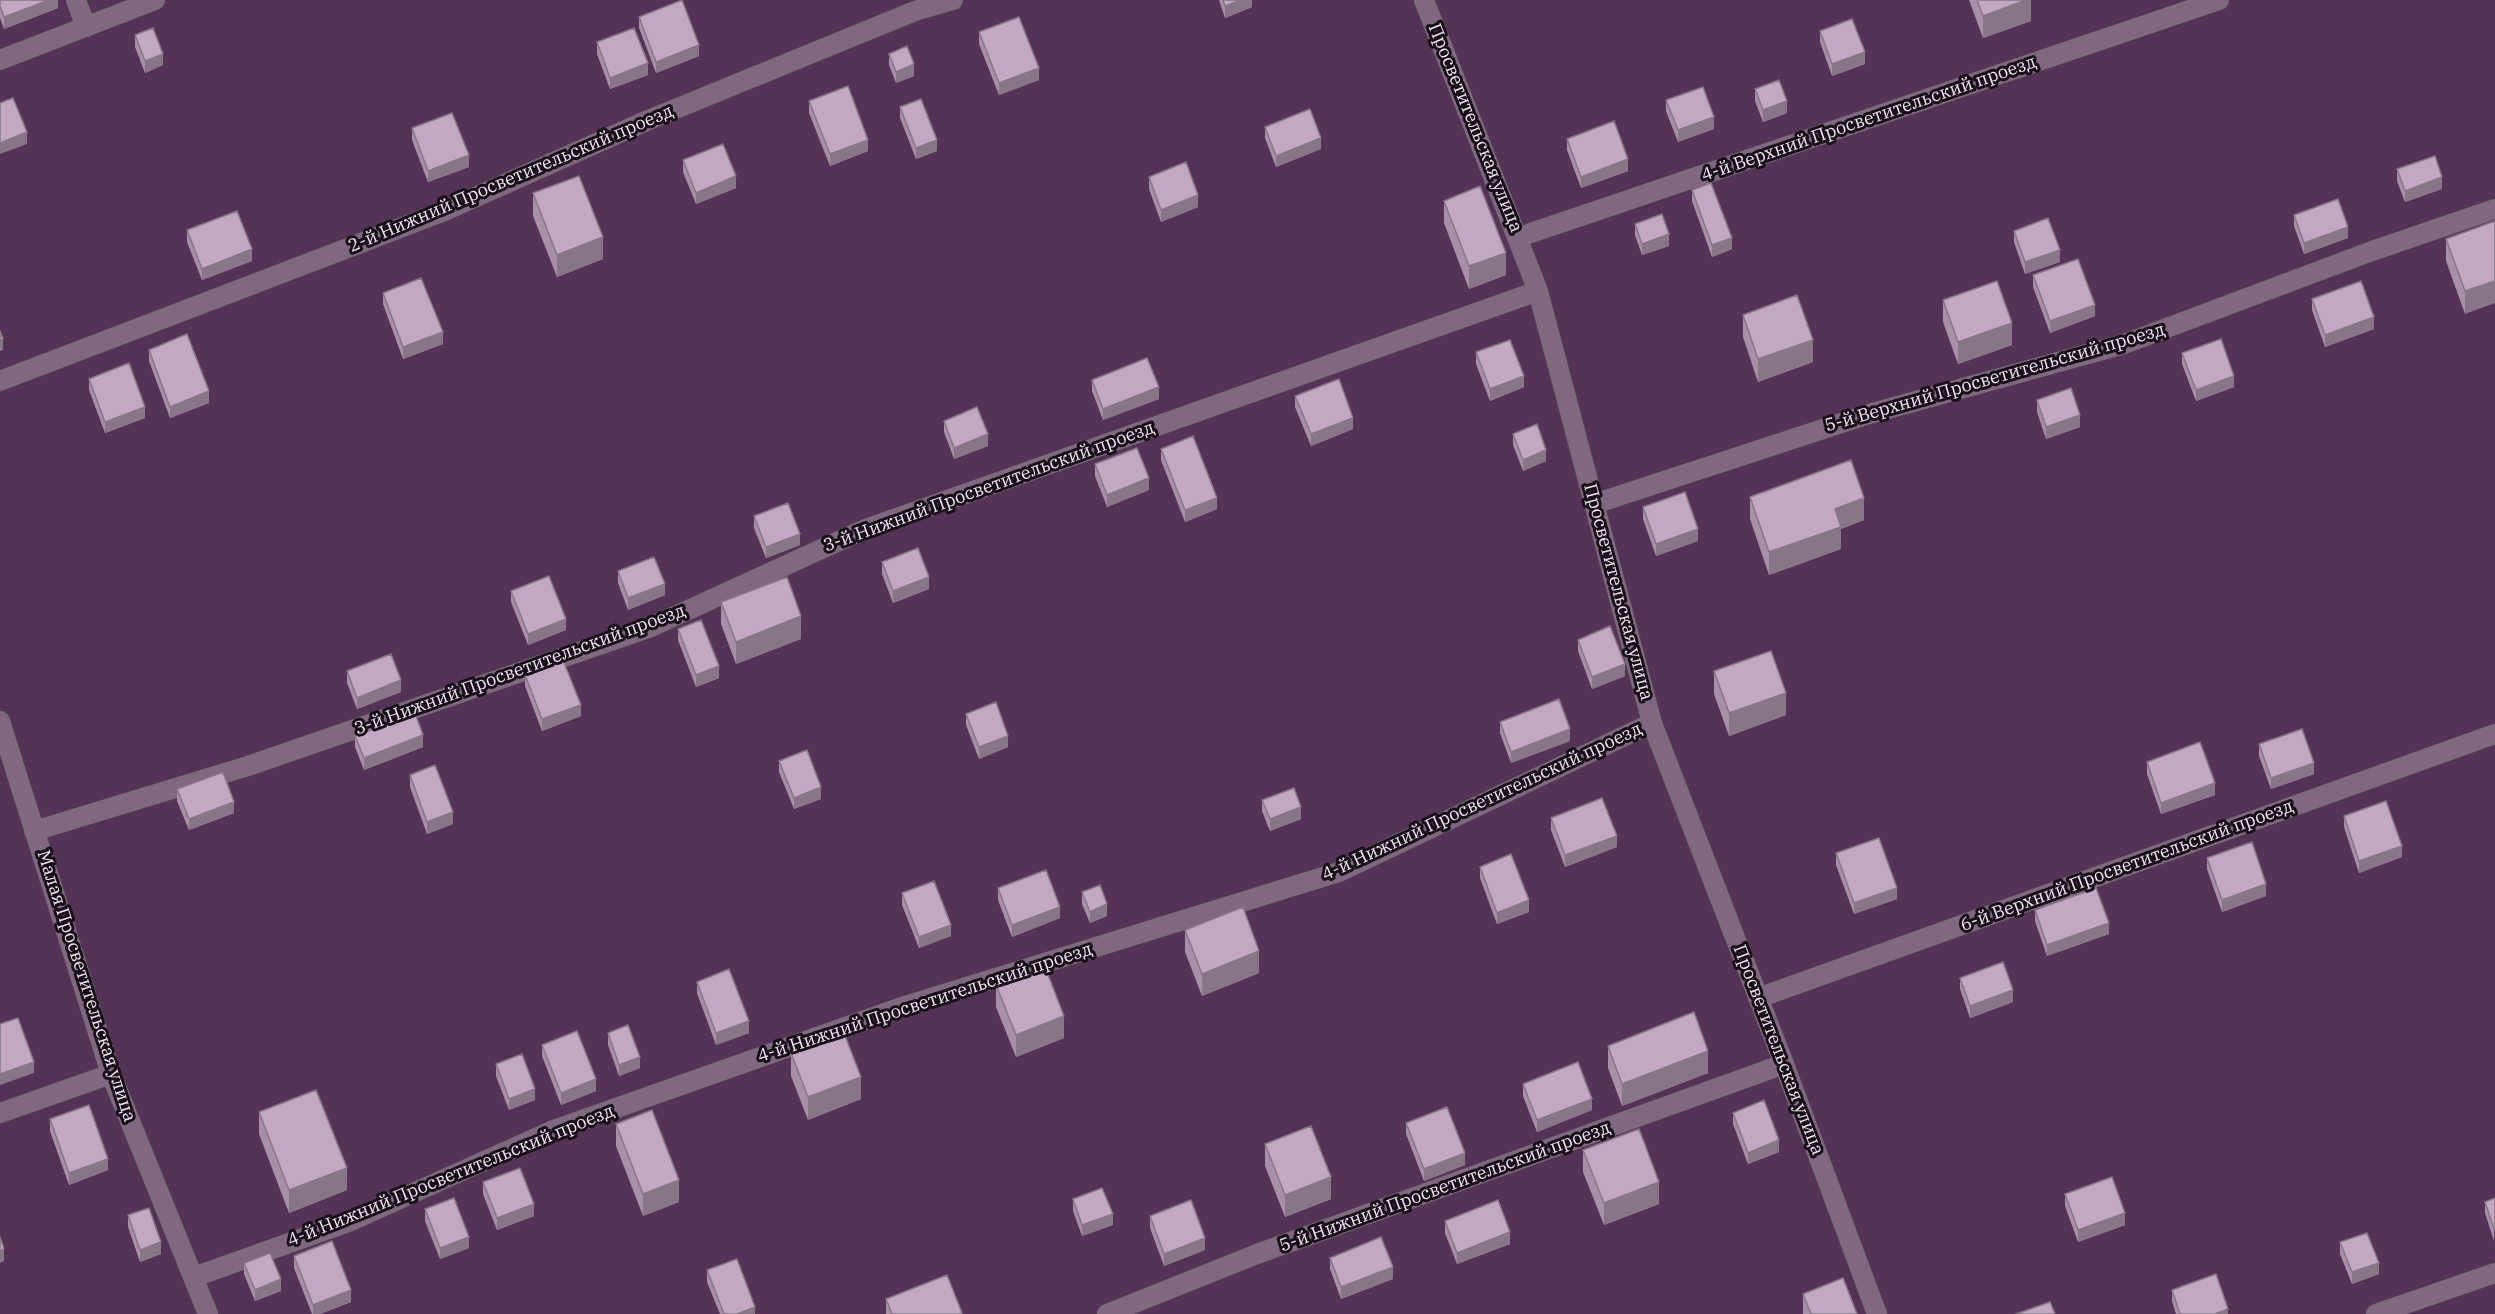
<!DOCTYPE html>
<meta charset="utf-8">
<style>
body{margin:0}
canvas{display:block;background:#362137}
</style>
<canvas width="2495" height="1314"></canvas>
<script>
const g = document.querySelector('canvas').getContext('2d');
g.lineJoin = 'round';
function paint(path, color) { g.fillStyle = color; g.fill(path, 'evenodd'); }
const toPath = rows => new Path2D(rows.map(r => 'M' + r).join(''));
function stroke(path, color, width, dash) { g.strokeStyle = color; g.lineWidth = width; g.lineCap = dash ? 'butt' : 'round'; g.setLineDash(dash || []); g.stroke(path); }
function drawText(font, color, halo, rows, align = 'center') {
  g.font = font + ' "IBM Plex Serif",serif'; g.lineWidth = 6; g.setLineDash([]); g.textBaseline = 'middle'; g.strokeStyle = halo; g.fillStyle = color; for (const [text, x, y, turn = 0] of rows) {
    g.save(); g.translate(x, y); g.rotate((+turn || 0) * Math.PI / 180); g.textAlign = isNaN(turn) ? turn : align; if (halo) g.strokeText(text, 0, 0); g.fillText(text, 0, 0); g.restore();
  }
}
paint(toPath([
 [0,0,2495,0,2495,1314,0,1314]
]), '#553356');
const lane = toPath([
 [76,0,86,27],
 [1424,0,1538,291,1652,723,1784,1064,1877,1314],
 [0,60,155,0],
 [1519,237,2219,0],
 [0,381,442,212,646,121,915,11,953,0],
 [1594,504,1869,414,2124,344,2372,251,2495,209],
 [0,721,111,1074,208,1314],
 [34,831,248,766,651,627,863,530,1538,291],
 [1758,998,2495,734],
 [0,1113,111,1074],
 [194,1277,351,1221,551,1131,905,1006,1339,872,1652,723],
 [1107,1314,1257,1254,1784,1064],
 [2376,1314,2495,1273]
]);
stroke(lane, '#503e51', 22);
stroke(lane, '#816881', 20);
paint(toPath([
 [0,0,58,0,58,8,4,29,0,18],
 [1219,0,1252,0,1252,7,1225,18],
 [1969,0,2031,0,2031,21,1983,38],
 [639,17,699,56,656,73,639,28],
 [1820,31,1865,64,1832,76,1820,42],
 [979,32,1039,80,999,95,979,44],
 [135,35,163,65,145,73,135,47],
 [597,42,648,75,610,89,597,54],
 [889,54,914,76,896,83,889,65],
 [1755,89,1787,113,1763,122,1755,101],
 [1666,100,1714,129,1678,142,1666,111],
 [809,101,868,151,830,166,809,113],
 [900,107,937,151,916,159,900,118],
 [1265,127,1321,149,1276,167,1265,138],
 [412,128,469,167,428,182,412,140],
 [1567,139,1628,171,1581,188,1567,150],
 [683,160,736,188,696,204,683,172],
 [2397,169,2442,189,2405,202,2397,181],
 [1149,177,1198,207,1161,222,1149,189],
 [1692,190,1732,249,1712,257,1692,201],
 [533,193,603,259,557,277,533,216],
 [1444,201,1506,275,1469,289,1444,223],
 [2294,215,2348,238,2304,254,2294,226],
 [2495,221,2465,314,2446,261,2446,239],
 [1635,224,1669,246,1642,255,1635,235],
 [187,230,252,261,202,280,187,242],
 [2014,231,2060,262,2025,274,2014,242],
 [2033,275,2095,316,2050,333,2033,287],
 [383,293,443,344,403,359,383,304],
 [2312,299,2374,329,2325,347,2312,310],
 [1943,300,2012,345,1958,364,1943,322],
 [1743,315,1813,362,1758,382,1743,337],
 [149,350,209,403,170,418,149,361],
 [1476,352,1524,387,1490,401,1476,364],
 [2182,353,2234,387,2196,401,2182,364],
 [89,379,145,418,105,433,89,390],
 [1092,380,1159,399,1103,420,1092,391],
 [1295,396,1353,429,1311,446,1295,407],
 [2037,400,2080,427,2046,439,2037,412],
 [944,421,988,446,954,459,944,432],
 [1513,434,1546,461,1523,471,1513,445],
 [1161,449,1217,509,1185,522,1161,460],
 [1095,464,1149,490,1107,507,1095,476],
 [1750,497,1864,520,1841,529,1841,549,1769,575,1750,519],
 [1643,507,1698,541,1656,556,1643,519],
 [754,516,800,545,766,558,754,528],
 [882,562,929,589,893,603,882,574],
 [618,571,665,595,628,610,618,583],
 [511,591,566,630,528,645,511,602],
 [721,602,801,639,736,664,721,624],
 [678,629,719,678,696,687,678,640],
 [1578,640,1625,676,1592,689,1578,651],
 [347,671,401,692,357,709,347,683],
 [1714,671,1786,715,1729,736,1714,694],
 [525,675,581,716,542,731,525,686],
 [966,714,1008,747,979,759,966,725],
 [1500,722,1570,741,1511,763,1500,733],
 [355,736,423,747,364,770,355,747],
 [2259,744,2314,774,2271,789,2259,756],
 [779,761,821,799,794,809,779,772],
 [2147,762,2215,795,2161,814,2147,774],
 [410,775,453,824,427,834,410,787],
 [177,789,234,813,189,830,177,801],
 [1262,800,1301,819,1270,831,1262,811],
 [2344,816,2402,857,2359,873,2344,827],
 [1551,818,1617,847,1565,867,1551,830],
 [1836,853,1897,899,1854,914,1836,865],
 [2207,858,2266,896,2222,912,2207,869],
 [1480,867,1529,912,1497,924,1480,878],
 [998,888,1060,918,1012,937,998,900],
 [1082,892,1107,916,1090,923,1082,904],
 [902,893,951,936,919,948,902,905],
 [2035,910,2109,934,2047,956,2035,921],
 [1185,930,1259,973,1202,996,1185,952],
 [1960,978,2013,1002,1970,1018,1960,989],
 [697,982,749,1033,716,1045,697,993],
 [996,985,1064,1038,1016,1057,996,1007],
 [608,1033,640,1068,619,1076,608,1045],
 [542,1045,596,1091,561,1105,542,1056],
 [1608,1046,1708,1073,1622,1106,1608,1068],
 [791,1053,861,1099,808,1120,791,1076],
 [496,1064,535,1100,509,1110,496,1076],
 [1523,1084,1592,1110,1537,1132,1523,1096],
 [259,1112,347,1190,289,1213,259,1134],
 [1733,1113,1779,1152,1748,1164,1733,1124],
 [50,1119,108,1170,69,1185,50,1131],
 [1406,1123,1465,1165,1424,1181,1406,1134],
 [616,1124,679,1202,643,1216,616,1146],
 [1265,1144,1331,1199,1285,1217,1265,1166],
 [1583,1150,1659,1204,1604,1225,1583,1172],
 [483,1182,534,1216,497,1230,483,1194],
 [2065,1194,2125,1225,2078,1242,2065,1206],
 [2495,1198,2494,1241,2485,1213,2485,1202],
 [1073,1199,1113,1225,1082,1236,1073,1211],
 [425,1209,469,1248,440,1259,425,1221],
 [128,1215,161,1254,140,1262,128,1227],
 [1150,1216,1205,1250,1164,1266,1150,1228],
 [1445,1221,1510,1244,1457,1264,1445,1233],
 [2340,1242,2379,1274,2352,1284,2340,1254],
 [294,1256,351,1302,320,1314,312,1314,294,1268],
 [1330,1258,1393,1279,1341,1299,1330,1269],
 [244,1263,281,1291,255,1301,244,1274],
 [707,1270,755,1314,720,1314,707,1282],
 [2172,1290,2228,1314,2176,1314,2172,1301],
 [1803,1294,1857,1314,1803,1314],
 [886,1299,962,1314,886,1314]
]), '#a790a8');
paint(toPath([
 [49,0,58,0,58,8,4,29,4,17],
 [1241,0,1252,0,1252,7,1225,18,1225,6],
 [2026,0,2031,0,2031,21,1983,38,1983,16],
 [699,45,699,56,656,73,656,62],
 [1865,52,1865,64,1832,76,1832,64],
 [163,54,163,65,145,73,145,61],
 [648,63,648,75,610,89,610,78],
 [914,64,914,76,896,83,896,72],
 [1039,68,1039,80,999,95,999,83],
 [1787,101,1787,113,1763,122,1763,110],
 [1714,117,1714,129,1678,142,1678,130],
 [27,132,27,144,0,154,0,143],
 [1321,138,1321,149,1276,167,1276,156],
 [868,140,868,151,830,166,830,154],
 [937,140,937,151,916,159,916,148],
 [469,155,469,167,428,182,428,171],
 [1628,159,1628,171,1581,188,1581,177],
 [736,176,736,188,696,204,696,193],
 [2442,177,2442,189,2405,202,2405,191],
 [1198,195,1198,207,1161,222,1161,210],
 [2348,227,2348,238,2304,254,2304,243],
 [1669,234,1669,246,1642,255,1642,244],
 [603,237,603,259,557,277,557,255],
 [1732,238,1732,249,1712,257,1712,245],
 [252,249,252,261,202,280,202,269],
 [2060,250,2060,262,2025,274,2025,262],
 [1506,253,1506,275,1469,289,1469,266],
 [2495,281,2495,303,2465,314,2465,291],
 [2095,305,2095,316,2050,333,2050,321],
 [2374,317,2374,329,2325,347,2325,335],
 [2012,323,2012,345,1958,364,1958,342],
 [443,332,443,344,403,359,403,347],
 [3,339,3,350,0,351,0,340],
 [1813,340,1813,362,1758,382,1758,359],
 [1524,376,1524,387,1490,401,1490,389],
 [2234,376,2234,387,2196,401,2196,390],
 [1159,387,1159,399,1103,420,1103,409],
 [209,391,209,403,170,418,170,407],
 [145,407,145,418,105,433,105,422],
 [2080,415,2080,427,2046,439,2046,427],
 [1353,418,1353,429,1311,446,1311,434],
 [988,434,988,446,954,459,954,448],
 [1546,450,1546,461,1523,471,1523,460],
 [1149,478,1149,490,1107,507,1107,495],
 [1217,498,1217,509,1185,522,1185,510],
 [1864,498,1864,520,1841,529,1841,549,1769,575,1769,552,1835,509],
 [1698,529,1698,541,1656,556,1656,544],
 [800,534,800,545,766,558,766,547],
 [929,577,929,589,893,603,893,591],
 [665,584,665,595,628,610,628,598],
 [801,616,801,639,736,664,736,642],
 [566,619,566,630,528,645,528,634],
 [1625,664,1625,676,1592,689,1592,677],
 [719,666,719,678,696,687,696,675],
 [401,680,401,692,357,709,357,698],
 [1786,693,1786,715,1729,736,1729,713],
 [581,705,581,716,542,731,542,719],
 [1570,729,1570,741,1511,763,1511,752],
 [423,735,423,747,364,770,364,758],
 [1008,736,1008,747,979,759,979,747],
 [2314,763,2314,774,2271,789,2271,778],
 [2215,783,2215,795,2161,814,2161,803],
 [821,787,821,799,794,809,794,798],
 [234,802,234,813,189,830,189,819],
 [1301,807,1301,819,1270,831,1270,819],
 [453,812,453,824,427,834,427,822],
 [1617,836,1617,847,1565,867,1565,855],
 [2402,846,2402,857,2359,873,2359,861],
 [2266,884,2266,896,2222,912,2222,900],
 [1897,888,1897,899,1854,914,1854,903],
 [1529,900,1529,912,1497,924,1497,913],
 [1107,904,1107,916,1090,923,1090,912],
 [1060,907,1060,918,1012,937,1012,925],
 [2109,923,2109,934,2047,956,2047,945],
 [951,925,951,936,919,948,919,937],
 [1259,951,1259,973,1202,996,1202,974],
 [2013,990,2013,1002,1970,1018,1970,1006],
 [1064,1016,1064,1038,1016,1057,1016,1035],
 [749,1021,749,1033,716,1045,716,1033],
 [1708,1051,1708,1073,1622,1106,1622,1084],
 [640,1057,640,1068,619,1076,619,1065],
 [34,1062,34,1073,0,1085,0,1074],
 [861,1077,861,1099,808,1120,808,1097],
 [596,1079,596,1091,561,1105,561,1093],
 [535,1089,535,1100,509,1110,509,1099],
 [1592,1099,1592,1110,1537,1132,1537,1120],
 [1779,1140,1779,1152,1748,1164,1748,1153],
 [1465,1153,1465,1165,1424,1181,1424,1169],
 [108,1159,108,1170,69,1185,69,1173],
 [347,1168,347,1190,289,1213,289,1190],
 [1331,1177,1331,1199,1285,1217,1285,1195],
 [679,1180,679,1202,643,1216,643,1194],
 [1659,1182,1659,1204,1604,1225,1604,1203],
 [534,1204,534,1216,497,1230,497,1218],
 [2125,1213,2125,1225,2078,1242,2078,1230],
 [1113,1214,1113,1225,1082,1236,1082,1225],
 [1510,1232,1510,1244,1457,1264,1457,1253],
 [469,1237,469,1248,440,1259,440,1248],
 [1205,1238,1205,1250,1164,1266,1164,1254],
 [161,1242,161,1254,140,1262,140,1250],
 [4,1249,4,1261,0,1263,0,1251],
 [2379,1263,2379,1274,2352,1284,2352,1272],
 [1393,1267,1393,1279,1341,1299,1341,1287],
 [281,1279,281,1291,255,1301,255,1290],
 [351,1290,351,1302,320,1314,313,1314,313,1305],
 [755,1307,755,1314,737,1314],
 [2228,1309,2228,1314,2215,1314]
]), '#887688');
const building = toPath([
 [0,0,49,0,4,17,0,6,0,0],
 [682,0,699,45,656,62,639,17,682,0],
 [1223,0,1241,0,1225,6,1223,0],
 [1977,0,2026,0,1983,16,1977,0],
 [1019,17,1039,68,999,83,979,32,1019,17],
 [1852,19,1865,52,1832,64,1820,31,1852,19],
 [153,28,163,54,145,61,135,35,153,28],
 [634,28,648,63,610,78,597,42,634,28],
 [907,46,914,64,896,72,889,54,907,46],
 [1779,80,1787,101,1763,110,1755,89,1779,80],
 [848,86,868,140,830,154,809,101,848,86],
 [1703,87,1714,117,1678,130,1666,100,1703,87],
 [13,98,27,132,0,143,0,103,13,98],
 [921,99,937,140,916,148,900,107,921,99],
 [1310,109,1321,138,1276,156,1265,127,1310,109],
 [452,113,469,155,428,171,412,128,452,113],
 [1614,121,1628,159,1581,177,1567,139,1614,121],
 [723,144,736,176,696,193,683,160,723,144],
 [2435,156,2442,177,2405,191,2397,169,2435,156],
 [1186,162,1198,195,1161,210,1149,177,1186,162],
 [579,176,603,237,557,255,533,193,579,176],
 [1711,183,1732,238,1712,245,1692,190,1711,183],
 [1480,186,1506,253,1469,266,1444,201,1480,186],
 [2338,199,2348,227,2304,243,2294,215,2338,199],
 [237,211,252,249,202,269,187,230,237,211],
 [1662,214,1669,234,1642,244,1635,224,1662,214],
 [2048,218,2060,250,2025,262,2014,231,2048,218],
 [2495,221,2495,281,2465,291,2446,239,2495,221],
 [2078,259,2095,305,2050,321,2033,275,2078,259],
 [421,278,443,332,403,347,383,293,421,278],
 [1997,281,2012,323,1958,342,1943,300,1997,281],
 [2361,281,2374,317,2325,335,2312,299,2361,281],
 [1797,295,1813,340,1758,359,1743,315,1797,295],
 [0,331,3,339,0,340,0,331],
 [187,334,209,391,170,407,149,350,187,334],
 [2221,339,2234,376,2196,390,2182,353,2221,339],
 [1510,340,1524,376,1490,389,1476,352,1510,340],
 [1147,358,1159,387,1103,409,1092,380,1147,358],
 [129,363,145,407,105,422,89,379,129,363],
 [1339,379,1353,418,1311,434,1295,396,1339,379],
 [2071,388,2080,415,2046,427,2037,400,2071,388],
 [977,407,988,434,954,448,944,421,977,407],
 [1537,424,1546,450,1523,460,1513,434,1537,424],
 [1193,436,1217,498,1185,510,1161,449,1193,436],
 [1137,448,1149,478,1107,495,1095,464,1137,448],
 [1851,460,1864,498,1835,509,1841,527,1769,552,1750,497,1851,460],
 [1685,492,1698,529,1656,544,1643,507,1685,492],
 [788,503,800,534,766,547,754,516,788,503],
 [918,548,929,577,893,591,882,562,918,548],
 [654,557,665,584,628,598,618,571,654,557],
 [549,576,566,619,528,634,511,591,549,576],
 [787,577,801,616,736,642,721,602,787,577],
 [701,620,719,666,696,675,678,629,701,620],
 [1610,626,1625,664,1592,677,1578,640,1610,626],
 [1771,651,1786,693,1729,713,1714,671,1771,651],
 [391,654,401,680,357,698,347,671,391,654],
 [563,660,581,705,542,719,525,675,563,660],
 [1559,699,1570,729,1511,752,1500,722,1559,699],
 [996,702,1008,736,979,747,966,714,996,702],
 [415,713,423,735,364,758,355,736,415,713],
 [2302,729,2314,763,2271,778,2259,744,2302,729],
 [2200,742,2215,783,2161,803,2147,762,2200,742],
 [807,750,821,787,794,798,779,761,807,750],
 [435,765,453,812,427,822,410,775,435,765],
 [223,772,234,802,189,819,177,789,223,772],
 [1294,788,1301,807,1270,819,1262,800,1294,788],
 [1602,798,1617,836,1565,855,1551,818,1602,798],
 [2386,801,2402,846,2359,861,2344,816,2386,801],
 [1879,838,1897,888,1854,903,1836,853,1879,838],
 [2252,842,2266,884,2222,900,2207,858,2252,842],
 [1511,854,1529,900,1497,913,1480,867,1511,854],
 [1046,870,1060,907,1012,925,998,888,1046,870],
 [934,881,951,925,919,937,902,893,934,881],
 [1100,885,1107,904,1090,912,1082,892,1100,885],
 [2096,888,2109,923,2047,945,2035,910,2096,888],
 [1243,907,1259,951,1202,974,1185,930,1243,907],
 [2003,962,2013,990,1970,1006,1960,978,2003,962],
 [1045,967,1064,1016,1016,1035,996,985,1045,967],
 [729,969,749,1021,716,1033,697,982,729,969],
 [1694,1012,1708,1051,1622,1084,1608,1046,1694,1012],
 [18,1018,34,1062,0,1074,0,1024,18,1018],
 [628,1025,640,1057,619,1065,608,1033,628,1025],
 [577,1031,596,1079,561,1093,542,1045,577,1031],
 [844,1033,861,1077,808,1097,791,1053,844,1033],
 [522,1054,535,1089,509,1099,496,1064,522,1054],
 [1578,1062,1592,1099,1537,1120,1523,1084,1578,1062],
 [316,1090,347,1168,289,1190,259,1112,316,1090],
 [1764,1100,1779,1140,1748,1153,1733,1113,1764,1100],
 [89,1105,108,1159,69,1173,50,1119,89,1105],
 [1447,1107,1465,1153,1424,1169,1406,1123,1447,1107],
 [652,1110,679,1180,643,1194,616,1124,652,1110],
 [1311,1126,1331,1177,1285,1195,1265,1144,1311,1126],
 [1639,1129,1659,1182,1604,1203,1583,1150,1639,1129],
 [520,1168,534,1204,497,1218,483,1182,520,1168],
 [2112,1177,2125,1213,2078,1230,2065,1194,2112,1177],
 [1102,1188,1113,1214,1082,1225,1073,1199,1102,1188],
 [454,1198,469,1237,440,1248,425,1209,454,1198],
 [2495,1198,2495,1229,2494,1229,2485,1202,2495,1198],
 [1191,1200,1205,1238,1164,1254,1150,1216,1191,1200],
 [1498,1200,1510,1232,1457,1253,1445,1221,1498,1200],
 [149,1208,161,1242,140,1250,128,1215,149,1208],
 [2367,1233,2379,1263,2352,1272,2340,1242,2367,1233],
 [0,1237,4,1249,0,1251,0,1237],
 [1381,1237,1393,1267,1341,1287,1330,1258,1381,1237],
 [332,1241,351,1290,313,1305,294,1256,332,1241],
 [270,1253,281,1279,255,1290,244,1263,270,1253],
 [737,1259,755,1307,737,1314,724,1314,707,1270,737,1259],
 [2216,1274,2228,1309,2215,1314,2180,1314,2172,1290,2216,1274],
 [947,1275,962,1313,959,1314,892,1314,886,1299,947,1275],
 [1843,1278,1857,1314,1811,1314,1803,1294,1843,1278],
 [2050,1302,2055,1314,2016,1314,2050,1302]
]);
paint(building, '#c2a8c3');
stroke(building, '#887688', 1.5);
drawText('18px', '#f2e4f2', '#180f19', [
 ["4-й Верхний Просветительский проезд",1869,119,-19],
 ["Просветительская улица",1475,128,68],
 ["2-й Нижний Просветительский проезд",511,179,-23],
 ["5-й Верхний Просветительский проезд",1995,378,-16],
 ["3-й Нижний Просветительский проезд",989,487,-20],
 ["Просветительская улица",1618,592,75],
 ["3-й Нижний Просветительский проезд",520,670,-20],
 ["4-й Нижний Просветительский проезд",1482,802,-25],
 ["6-й Верхний Просветительский проезд",2127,866,-20],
 ["Малая Просветительская улица",86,986,72],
 ["4-й Нижний Просветительский проезд",925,1003,-18],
 ["Просветительская улица",1778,1050,69],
 ["4-й Нижний Просветительский проезд",451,1176,-22],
 ["5-й Нижний Просветительский проезд",1445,1187,-20]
]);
</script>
